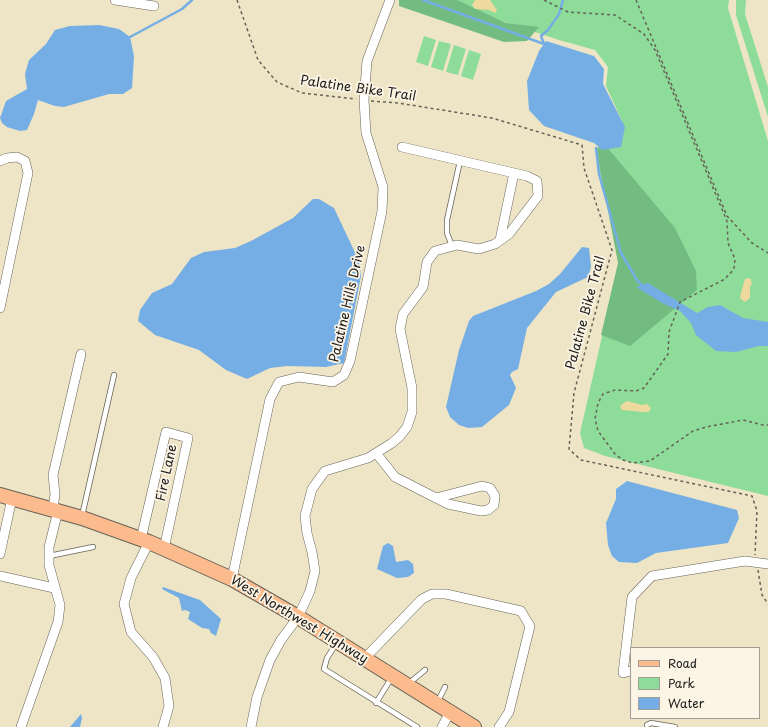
<!DOCTYPE html>
<style>
body{margin:0}
#map{position:relative;width:768px;height:727px;overflow:hidden;background:#eee5c6;font-family:"Playpen Sans",sans-serif}
canvas{display:block}
.legend{position:absolute;left:630px;top:647px;width:130px;height:72px;box-sizing:border-box;background:#fcf5e5;border:1px solid #a29e95;margin:0;padding:5px 7px;list-style:none;font-size:12px;color:#1c1c1c}
.legend li{display:flex;align-items:center;gap:8px;height:20px}
.legend b{width:20px;border:1px solid #a29e95}
</style>
<div id="map">
<canvas width="768" height="727"></canvas>
<ul class="legend">
<li><b style="height:5px;background:#fbbb8c"></b>Road</li>
<li><b style="height:11px;background:#8edc9a"></b>Park</li>
<li><b style="height:11px;background:#74aee4"></b>Water</li>
</ul>
</div>
<script>
const g = document.querySelector('canvas').getContext('2d');
g.lineJoin = 'round';
function paint(path, color) { g.fillStyle = color; g.fill(path, 'evenodd'); }
const toPath = rows => new Path2D(rows.map(r => 'M' + r).join(''));
function stroke(path, color, width, dash) { g.strokeStyle = color; g.lineWidth = width; g.lineCap = dash ? 'butt' : 'round'; g.setLineDash(dash || []); g.stroke(path); }
function drawText(font, color, halo, rows, align = 'center') {
  g.font = font + ' "Playpen Sans",sans-serif'; g.lineWidth = 3.5; g.setLineDash([]); g.textBaseline = 'middle'; g.strokeStyle = halo; g.fillStyle = color; for (const [text, x, y, turn = 0] of rows) {
    g.save(); g.translate(x, y); g.rotate((+turn || 0) * Math.PI / 180); g.textAlign = isNaN(turn) ? turn : align; if (halo) g.strokeText(text, 0, 0); g.fillText(text, 0, 0); g.restore();
  }
}
paint(toPath([
 [438,0,729,0,728,8,768,141,768,496,605,456,584,448,580,433,621,253,599,174,596,148,606,146,622,121,606,86,608,67,595,50,559,40],
 [736,0,746,0,745,14,768,87,768,117,736,15],
 [424,36,436,40,428,66,416,62],
 [439,41,451,44,443,71,431,67],
 [454,45,466,49,458,75,446,72],
 [469,50,481,54,473,80,461,76]
]), '#8edc9a');
paint(toPath([
 [399,0,457,0,506,23,539,27,527,41,504,42,399,6],
 [606,146,675,228,696,271,697,290,630,346,601,335,618,263,596,148]
]), '#72bc82');
paint(toPath([
 [475,0,490,0,497,10,495,13,489,10,475,9,472,5],
 [750,278,752,283,750,287,750,298,745,302,740,298,741,293,745,279],
 [627,401,642,405,647,404,651,408,649,412,645,412,622,410,620,406]
]), '#eeda9e');
paint(toPath([
 [99,25,119,29,130,37,134,56,132,88,123,94,109,94,64,107,55,106,38,100,34,114,27,130,20,131,7,127,2,123,0,118,6,101,27,89,25,74,29,60,46,44,55,30,70,26],
 [546,41,594,56,604,69,603,84,625,127,621,147,602,150,594,143,544,126,529,110,527,81,539,51],
 [313,199,319,199,334,208,359,261,361,276,344,363,326,367,287,366,270,368,247,379,226,370,199,350,155,335,138,321,140,310,152,293,172,284,191,258,204,252,235,248,251,241,293,218],
 [582,247,589,248,591,267,588,277,556,292,527,328,518,369,512,372,510,375,516,388,509,405,482,427,468,428,459,425,450,417,446,407,459,350,469,321,473,316,536,291,549,284,560,274],
 [648,283,697,313,708,307,720,305,743,318,768,322,768,346,759,346,736,352,716,351,696,335,691,323,680,311,664,304,636,287],
 [627,481,737,510,739,518,728,543,656,553,637,563,619,562,612,556,608,545,606,523,616,499,616,489],
 [388,543,393,546,396,562,408,560,413,564,414,573,408,577,397,578,377,569,383,546],
 [163,587,200,600,221,619,216,636,211,633,209,629,202,628,188,619,190,612,185,610,182,611,179,598,162,589],
 [81,714,82,718,80,727,70,727]
]), '#74aee4');
stroke(toPath([
 [423,0,544,44],
 [130,37,182,9,192,0],
 [544,44,541,36,548,30,559,14,563,0],
 [596,148,599,174,621,253,637,280,644,287]
]), '#74aee4', 2.5);
const lane = toPath([
 [452,246,447,233,447,220,460,161],
 [82,516,114,375],
 [49,556,93,547],
 [336,644,327,658,324,669,417,727],
 [408,684,425,670],
 [438,701,445,687],
 [376,703,392,677],
 [647,725,651,723,675,727]
]);
const street = toPath([
 [115,0,154,6],
 [0,161,7,158,17,157,25,161,28,173,0,308],
 [500,240,514,173],
 [376,453,395,477,436,498,448,504,481,511,488,510,494,505,495,496,490,488,482,486,436,498],
 [53,509,55,494,53,475,81,354],
 [141,539,166,432,188,438,164,549],
 [149,542,131,578,124,604,131,632,153,657,165,678,169,706,163,727],
 [0,554,12,498],
 [0,576,54,588],
 [232,579,270,399,279,382,299,377,333,382,344,375,350,361,382,211,383,187,366,133,364,100,367,61,390,0],
 [364,659,422,599,432,594,446,594,521,611,530,626,509,712,499,727],
 [631,671,623,673,632,597,652,576,745,561,768,564],
 [21,727,58,622,60,605,49,565,49,547,58,511],
 [251,727,257,697,270,660,281,640,298,617,310,591,315,571,312,552,307,533,305,516,312,489,325,471,368,458,392,443,400,436,407,427,412,412,412,388,400,329,403,314,423,287,427,262,435,251,457,245,479,249,495,244,509,234,538,196,537,181,527,176,402,147],
 [442,727,450,712]
]);
const primary = toPath([
 [0,495,82,518,149,542,232,579,298,617,474,727]
]);
stroke(lane, '#666258', 6);
stroke(street, '#666258', 10);
stroke(primary, '#666258', 16);
stroke(toPath([
 [237,0,258,60,277,82,302,93,356,99],
 [544,0,568,12,615,15,644,34,655,50,727,221,728,243,735,259,734,269,725,279,680,302,669,332,668,354,644,388,636,391,615,390,603,394,598,403,595,419,598,431,615,454,623,460,633,463,650,461,693,431,706,427,743,420,763,425,768,425],
 [636,0,727,216,752,243,768,253],
 [371,101,398,103,492,118,582,145,584,168,612,250,574,393,569,449,581,460,752,496,757,511,755,555],
 [758,570,762,595,768,604]
]), '#666258', 1.5, [3, 3]);
stroke(lane, '#fff', 4.5);
stroke(street, '#fff', 9);
stroke(primary, '#fbbb8c', 14);
drawText('13px', '#1c1c1c', '#fcf5e5', [
 ["Palatine Bike Trail",358,89,8],
 ["Palatine Hills Drive",348,304,-77],
 ["Palatine Bike Trail",586,313,-75],
 ["Fire Lane",167,473,-78],
 ["West Northwest Highway",299,620,31]
]);
</script>
